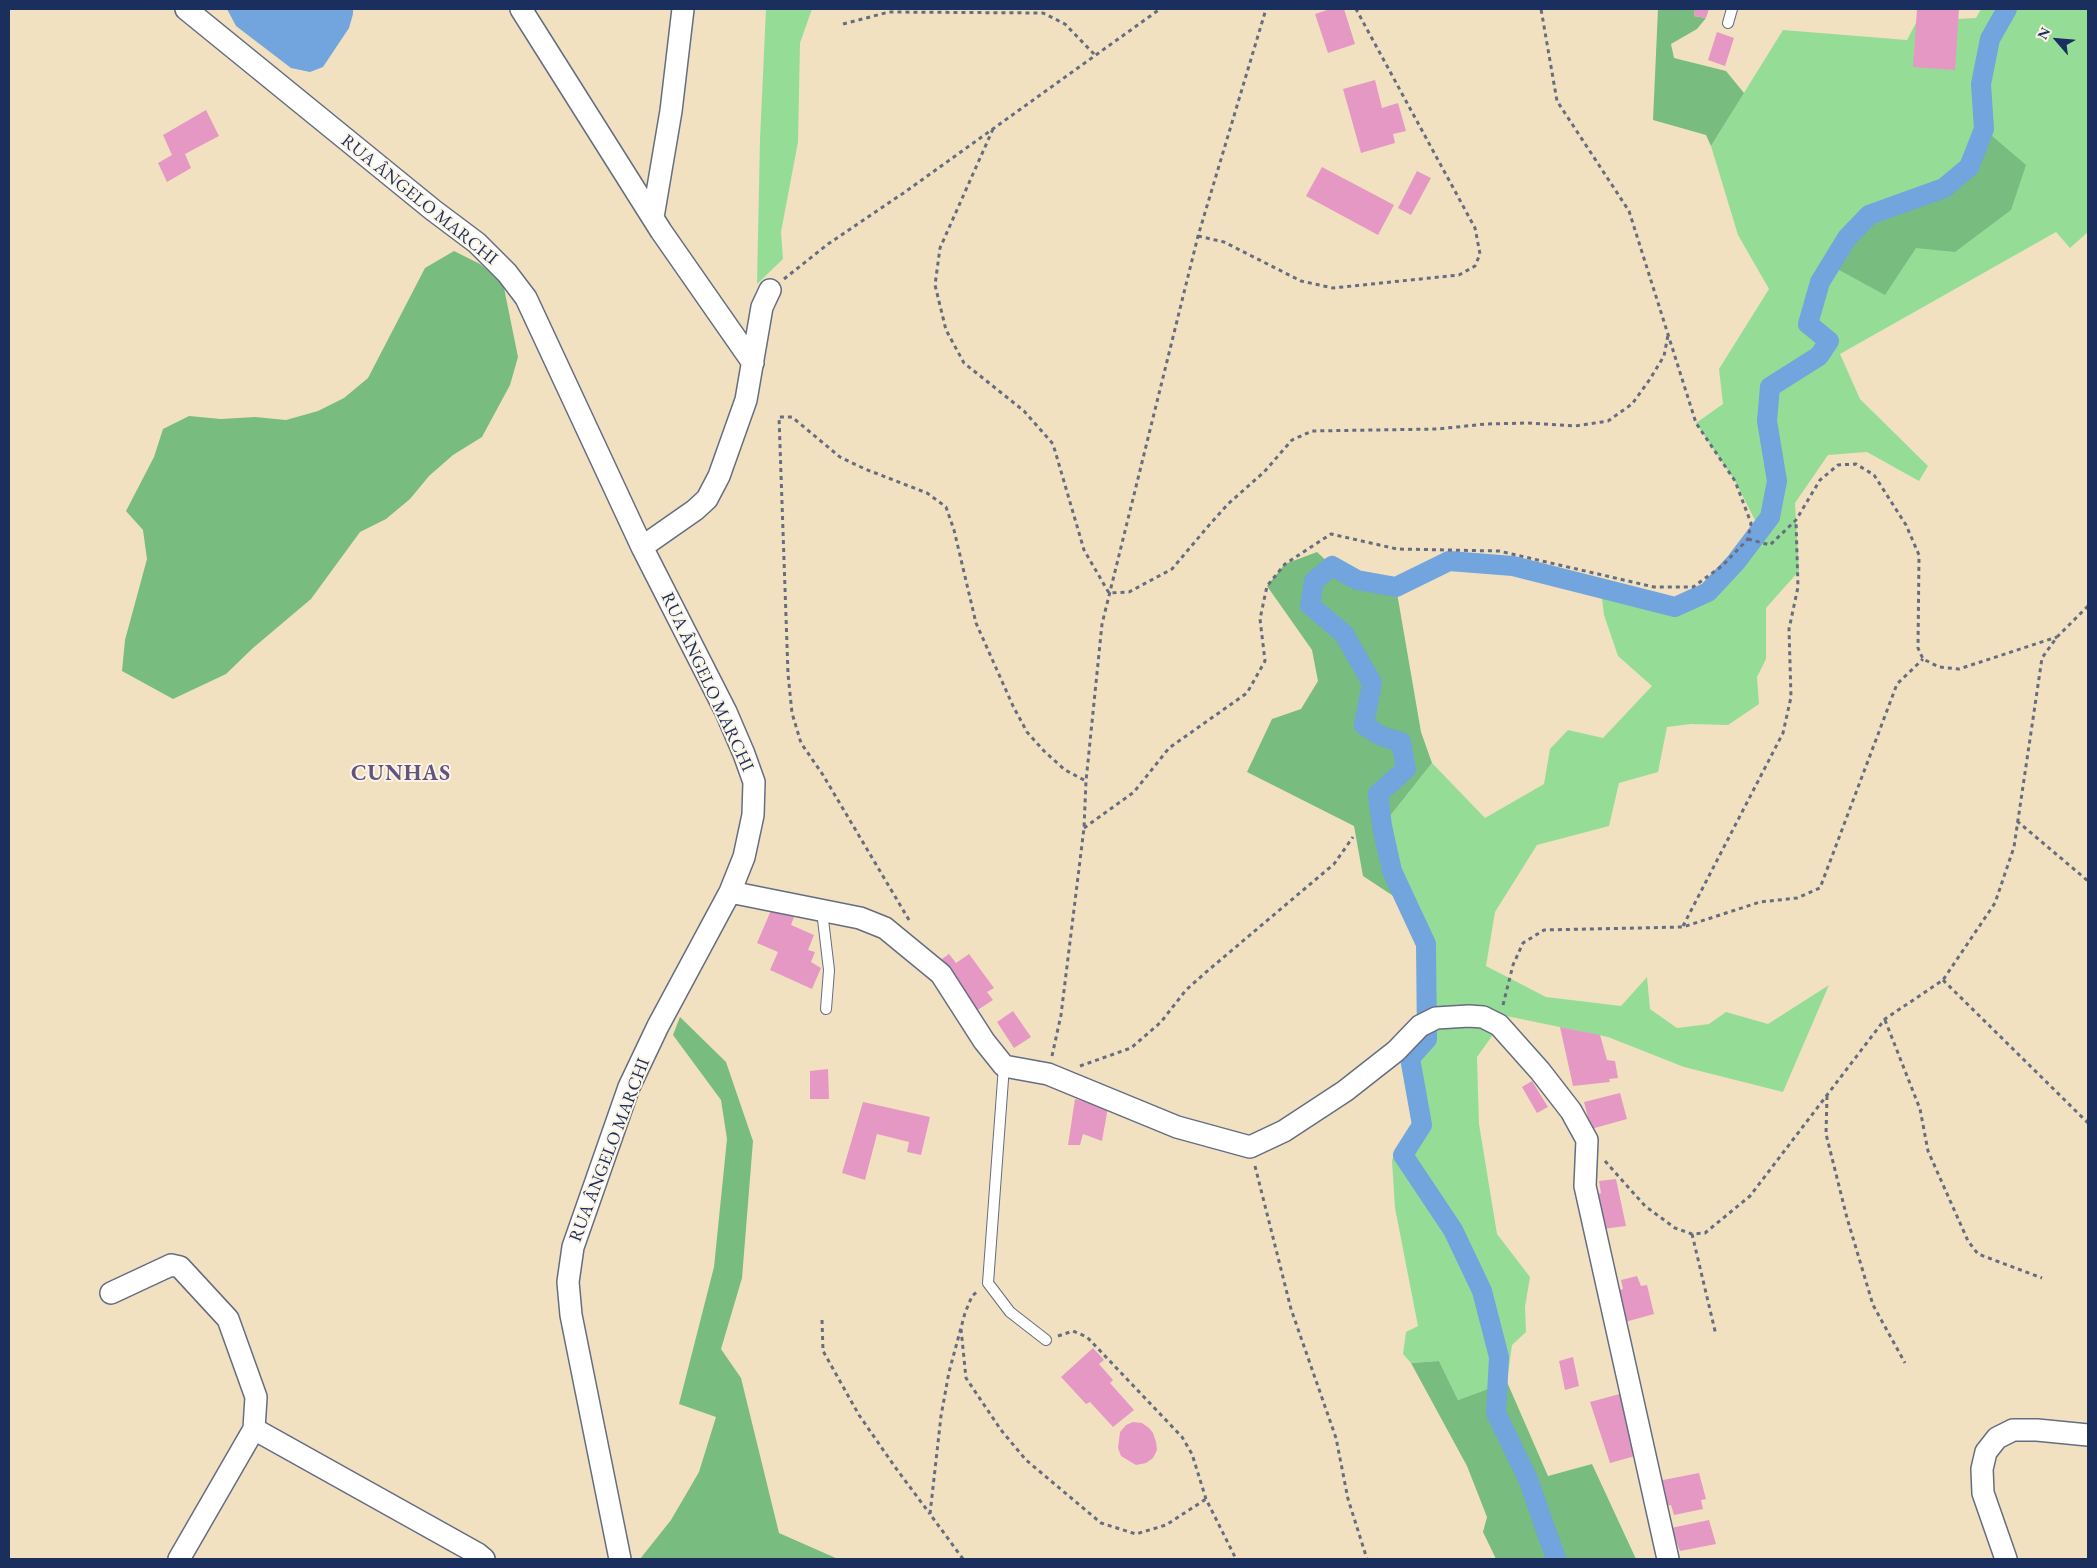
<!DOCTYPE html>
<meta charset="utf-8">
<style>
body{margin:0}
#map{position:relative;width:2097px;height:1568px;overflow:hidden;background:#f1e1c1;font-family:"EB Garamond",serif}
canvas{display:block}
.frame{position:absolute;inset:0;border:10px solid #1b2f5e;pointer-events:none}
.north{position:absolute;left:2032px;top:15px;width:50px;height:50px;-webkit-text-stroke:4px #fcf5e5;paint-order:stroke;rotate:297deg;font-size:14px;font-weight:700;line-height:20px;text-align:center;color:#1b2f5e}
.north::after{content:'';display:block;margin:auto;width:18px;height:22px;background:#1b2f5e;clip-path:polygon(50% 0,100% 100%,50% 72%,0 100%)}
</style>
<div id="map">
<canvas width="2097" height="1568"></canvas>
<div class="frame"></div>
<div class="north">N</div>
</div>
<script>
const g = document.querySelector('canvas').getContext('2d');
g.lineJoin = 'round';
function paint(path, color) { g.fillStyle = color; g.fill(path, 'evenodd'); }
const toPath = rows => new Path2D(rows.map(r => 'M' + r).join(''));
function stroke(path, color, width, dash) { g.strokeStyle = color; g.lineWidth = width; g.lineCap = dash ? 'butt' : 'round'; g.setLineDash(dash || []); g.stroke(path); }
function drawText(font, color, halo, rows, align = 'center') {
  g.font = font + ' "EB Garamond",serif'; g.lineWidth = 4; g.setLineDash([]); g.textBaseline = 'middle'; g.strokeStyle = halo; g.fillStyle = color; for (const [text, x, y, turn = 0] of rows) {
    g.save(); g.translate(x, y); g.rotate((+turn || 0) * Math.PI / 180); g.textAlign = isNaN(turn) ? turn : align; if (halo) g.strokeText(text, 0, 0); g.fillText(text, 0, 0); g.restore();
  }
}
paint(toPath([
 [766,9,812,9,800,43,798,142,781,232,783,259,757,284,760,139],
 [1981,9,2088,9,2088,232,2070,248,2056,232,1840,354,1860,399,1928,466,1919,481,1867,452,1828,455,1795,503,1799,571,1766,608,1766,659,1757,677,1759,704,1728,725,1691,724,1667,727,1658,772,1619,783,1609,826,1537,845,1495,912,1486,966,1546,997,1621,1006,1647,977,1650,1009,1677,1028,1709,1024,1726,1012,1768,1024,1829,985,1783,1092,1684,1067,1608,1037,1487,1012,1427,1007,1426,944,1392,871,1382,826,1432,763,1485,818,1544,784,1550,749,1568,730,1603,738,1652,686,1618,656,1604,615,1601,589,1675,607,1708,592,1736,562,1760,530,1735,481,1696,423,1723,404,1719,369,1769,289,1738,235,1711,146,1783,30,1907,40,1917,21,1976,18],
 [1476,1022,1497,1029,1477,1057,1479,1124,1497,1234,1530,1277,1525,1307,1526,1332,1512,1345,1507,1382,1458,1400,1439,1361,1411,1363,1403,1354,1406,1332,1418,1326,1395,1208,1392,1160,1415,1122,1399,1046,1427,1028]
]), '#95dd97');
paint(toPath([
 [1658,9,1695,9,1694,16,1706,18,1697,29,1671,44,1674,58,1726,71,1744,93,1711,146,1706,135,1653,120],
 [1984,129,2026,165,2011,210,1955,252,1916,248,1885,295,1830,265,1847,238,1869,215,1944,188,1969,167],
 [454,251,480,264,503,283,518,357,510,385,482,437,453,455,429,476,410,499,386,519,360,532,311,599,253,648,226,674,173,699,122,671,125,640,147,559,143,530,126,511,154,457,163,429,189,416,221,419,255,417,286,420,318,411,344,398,368,378,425,268],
 [1317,552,1332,566,1357,580,1396,587,1421,732,1432,763,1382,826,1392,870,1407,905,1363,876,1354,826,1247,772,1272,719,1301,709,1318,681,1312,650,1267,586,1285,564],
 [680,1017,726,1062,753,1141,742,1278,721,1349,741,1378,779,1533,838,1559,640,1559,671,1520,699,1472,716,1417,679,1404,714,1267,727,1139,721,1100,673,1035],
 [1439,1361,1458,1400,1507,1382,1548,1476,1592,1464,1636,1559,1496,1559,1483,1532,1487,1517,1467,1466,1411,1363]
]), '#78bc80');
paint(toPath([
 [227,9,353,9,353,14,349,28,323,67,310,72,291,68,236,26]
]), '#72a4dd');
stroke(toPath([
 [1556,1559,1528,1479,1496,1413,1499,1357,1482,1291,1453,1230,1403,1155,1422,1125,1410,1058,1427,1039,1426,944,1392,871,1382,826,1378,794,1406,769,1401,742,1381,736,1364,725,1372,683,1344,634,1310,605,1314,581,1332,566,1357,580,1396,587,1449,561,1513,566,1675,607,1708,592,1736,562,1770,517,1777,481,1767,421,1770,387,1819,356,1829,341,1808,324,1820,282,1847,238,1869,215,1944,188,1969,167,1984,129,1981,84,1990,39,2007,9]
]), '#72a4dd', 20);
paint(toPath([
 [1330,9,1344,9,1355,44,1328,53,1315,14],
 [1695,9,1709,9,1706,18,1694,16],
 [1917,9,1959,9,1955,70,1913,67],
 [1717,32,1734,38,1725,66,1708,60],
 [1375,80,1382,108,1398,103,1406,131,1393,134,1395,143,1361,153,1343,89],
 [206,110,219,136,185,154,191,168,167,182,158,163,172,155,163,135],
 [1322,167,1394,205,1378,235,1306,196],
 [1417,171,1431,178,1411,215,1398,208],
 [772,908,794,917,791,925,814,935,808,950,815,952,811,962,821,968,812,989,770,970,778,952,757,943],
 [949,954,956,963,969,954,994,988,987,992,993,1000,976,1011,939,961],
 [1013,1011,1031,1037,1014,1048,997,1022],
 [1560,1027,1600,1035,1607,1060,1615,1061,1618,1078,1609,1079,1610,1082,1573,1086],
 [828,1069,829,1099,810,1099,810,1071],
 [1532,1081,1548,1107,1537,1113,1522,1087],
 [1620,1093,1627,1119,1591,1129,1584,1102],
 [1075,1099,1108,1107,1102,1141,1083,1134,1080,1145,1068,1145],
 [863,1102,930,1117,921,1155,907,1152,909,1142,877,1134,865,1180,842,1173],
 [1616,1179,1626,1226,1603,1229,1598,1194,1601,1193,1599,1181],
 [1637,1276,1641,1286,1647,1285,1654,1314,1625,1322,1616,1291,1623,1289,1621,1280],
 [1093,1348,1104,1360,1099,1364,1113,1380,1110,1383,1134,1410,1113,1427,1090,1402,1086,1404,1061,1377],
 [1573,1357,1579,1386,1565,1390,1559,1361],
 [1627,1392,1642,1454,1610,1463,1590,1402],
 [1133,1422,1142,1423,1149,1428,1153,1433,1156,1442,1157,1450,1153,1458,1146,1463,1136,1465,1121,1456,1118,1448,1120,1432,1126,1425],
 [1699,1473,1706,1499,1701,1500,1703,1509,1674,1515,1671,1505,1665,1506,1658,1481],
 [1709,1520,1716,1544,1680,1551,1671,1528]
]), '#e598c4');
const lane = toPath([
 [1728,23,1732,9],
 [822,911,829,970,826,1009],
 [1004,1066,988,1283,1010,1312,1046,1340]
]);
const street = toPath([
 [186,9,433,210,477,243,507,273,526,298,642,547,726,712,744,754,754,782,753,815,744,857,730,892,658,1026,629,1087,573,1247,568,1282,571,1315,620,1559],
 [521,9,661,231,753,363],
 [653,217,671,111,683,9],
 [642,547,695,510,707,499,719,476,746,400,762,307,770,290],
 [730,892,860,918,885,928,941,974,984,1041,1004,1066,1048,1074,1177,1127,1250,1147,1284,1131,1345,1091,1396,1051,1420,1026,1436,1018,1469,1016,1483,1017,1499,1025,1540,1071,1571,1111,1587,1140,1585,1186,1668,1559],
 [111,1293,171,1265,180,1267,228,1319,256,1397,254,1429,478,1554,484,1559],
 [179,1559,254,1429],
 [2006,1559,1983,1493,1982,1469,1986,1452,1997,1438,2013,1430,2037,1430,2088,1435]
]);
stroke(lane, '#666d81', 12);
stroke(street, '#666d81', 24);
stroke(toPath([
 [843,24,889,12,1043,13,1065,24,1095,55],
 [993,129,940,248,935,285,946,330,964,363,1024,411,1053,444,1084,550,1109,593,1129,592,1172,569,1210,524,1228,504,1264,472,1292,440,1312,431,1437,429,1486,424,1528,423,1575,426,1608,421,1632,404,1650,379,1664,356,1668,335],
 [1198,236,1224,242,1301,281,1333,288,1459,275,1475,266,1480,254,1475,228,1356,9],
 [784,279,828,244,905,192,1160,9],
 [1748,539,1770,545,1796,520,1820,480,1838,465,1856,464,1874,475,1906,525,1919,555,1918,648,1923,659,1939,667,1959,669,2057,637],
 [2017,821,2088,881],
 [1084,828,1134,792,1169,748,1247,693,1265,661,1260,619,1267,586,1285,564,1331,534,1397,549,1499,551,1654,587,1693,587,1722,566,1748,539,1751,523,1735,481,1696,423,1629,211,1557,101,1541,9],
 [909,920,823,775,801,743,792,713,788,674,779,417,792,417,840,457,865,469,927,493,946,507,954,530,976,623,1013,706,1027,732,1044,751,1065,770,1086,781],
 [1683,926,1783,733,1791,697,1789,629,1798,587,1796,521],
 [1943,980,2088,1123],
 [1503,1005,1513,965,1523,943,1544,930,1683,927,1760,902,1797,898,1820,888,1897,684,1923,659],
 [1885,1020,1920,1109,1928,1151,1968,1241,1978,1254,2042,1278],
 [1052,1056,1061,1015,1084,828,1086,781,1102,624,1198,236,1266,9],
 [1080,1066,1131,1048,1161,1022,1186,990,1205,973,1334,864,1353,837],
 [1827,1096,1826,1134,1847,1218,1873,1305,1905,1363],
 [1605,1161,1645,1206,1675,1228,1692,1234,1705,1233,1750,1196,1885,1019,1943,980,1995,903,2014,847,2042,658,2057,637,2088,606],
 [1255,1166,1291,1309,1336,1438,1348,1499,1367,1559],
 [1692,1234,1716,1335],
 [822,1320,823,1351,859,1415,895,1467,930,1514],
 [961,1329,966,1378,1001,1430,1026,1460,1101,1523,1136,1534,1166,1525,1206,1499],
 [1058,1336,1073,1331,1087,1337,1182,1437,1192,1454,1206,1499,1236,1559],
 [963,1559,930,1514,941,1416,949,1372,965,1313,972,1296,978,1291]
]), '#666d81', 3, [4, 4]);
stroke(lane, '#fff', 10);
stroke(street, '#fff', 21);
drawText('18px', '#1b2f5e', '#fcf5e5', [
 ["RUA ÂNGELO MARCHI",419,200,39],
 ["RUA ÂNGELO MARCHI",707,682,65],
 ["RUA ÂNGELO MARCHI",610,1150,-69]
]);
g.letterSpacing = '1px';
drawText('bold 22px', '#625482', '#fcf5e5', [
 ["CUNHAS",401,774]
]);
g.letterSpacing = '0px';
</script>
